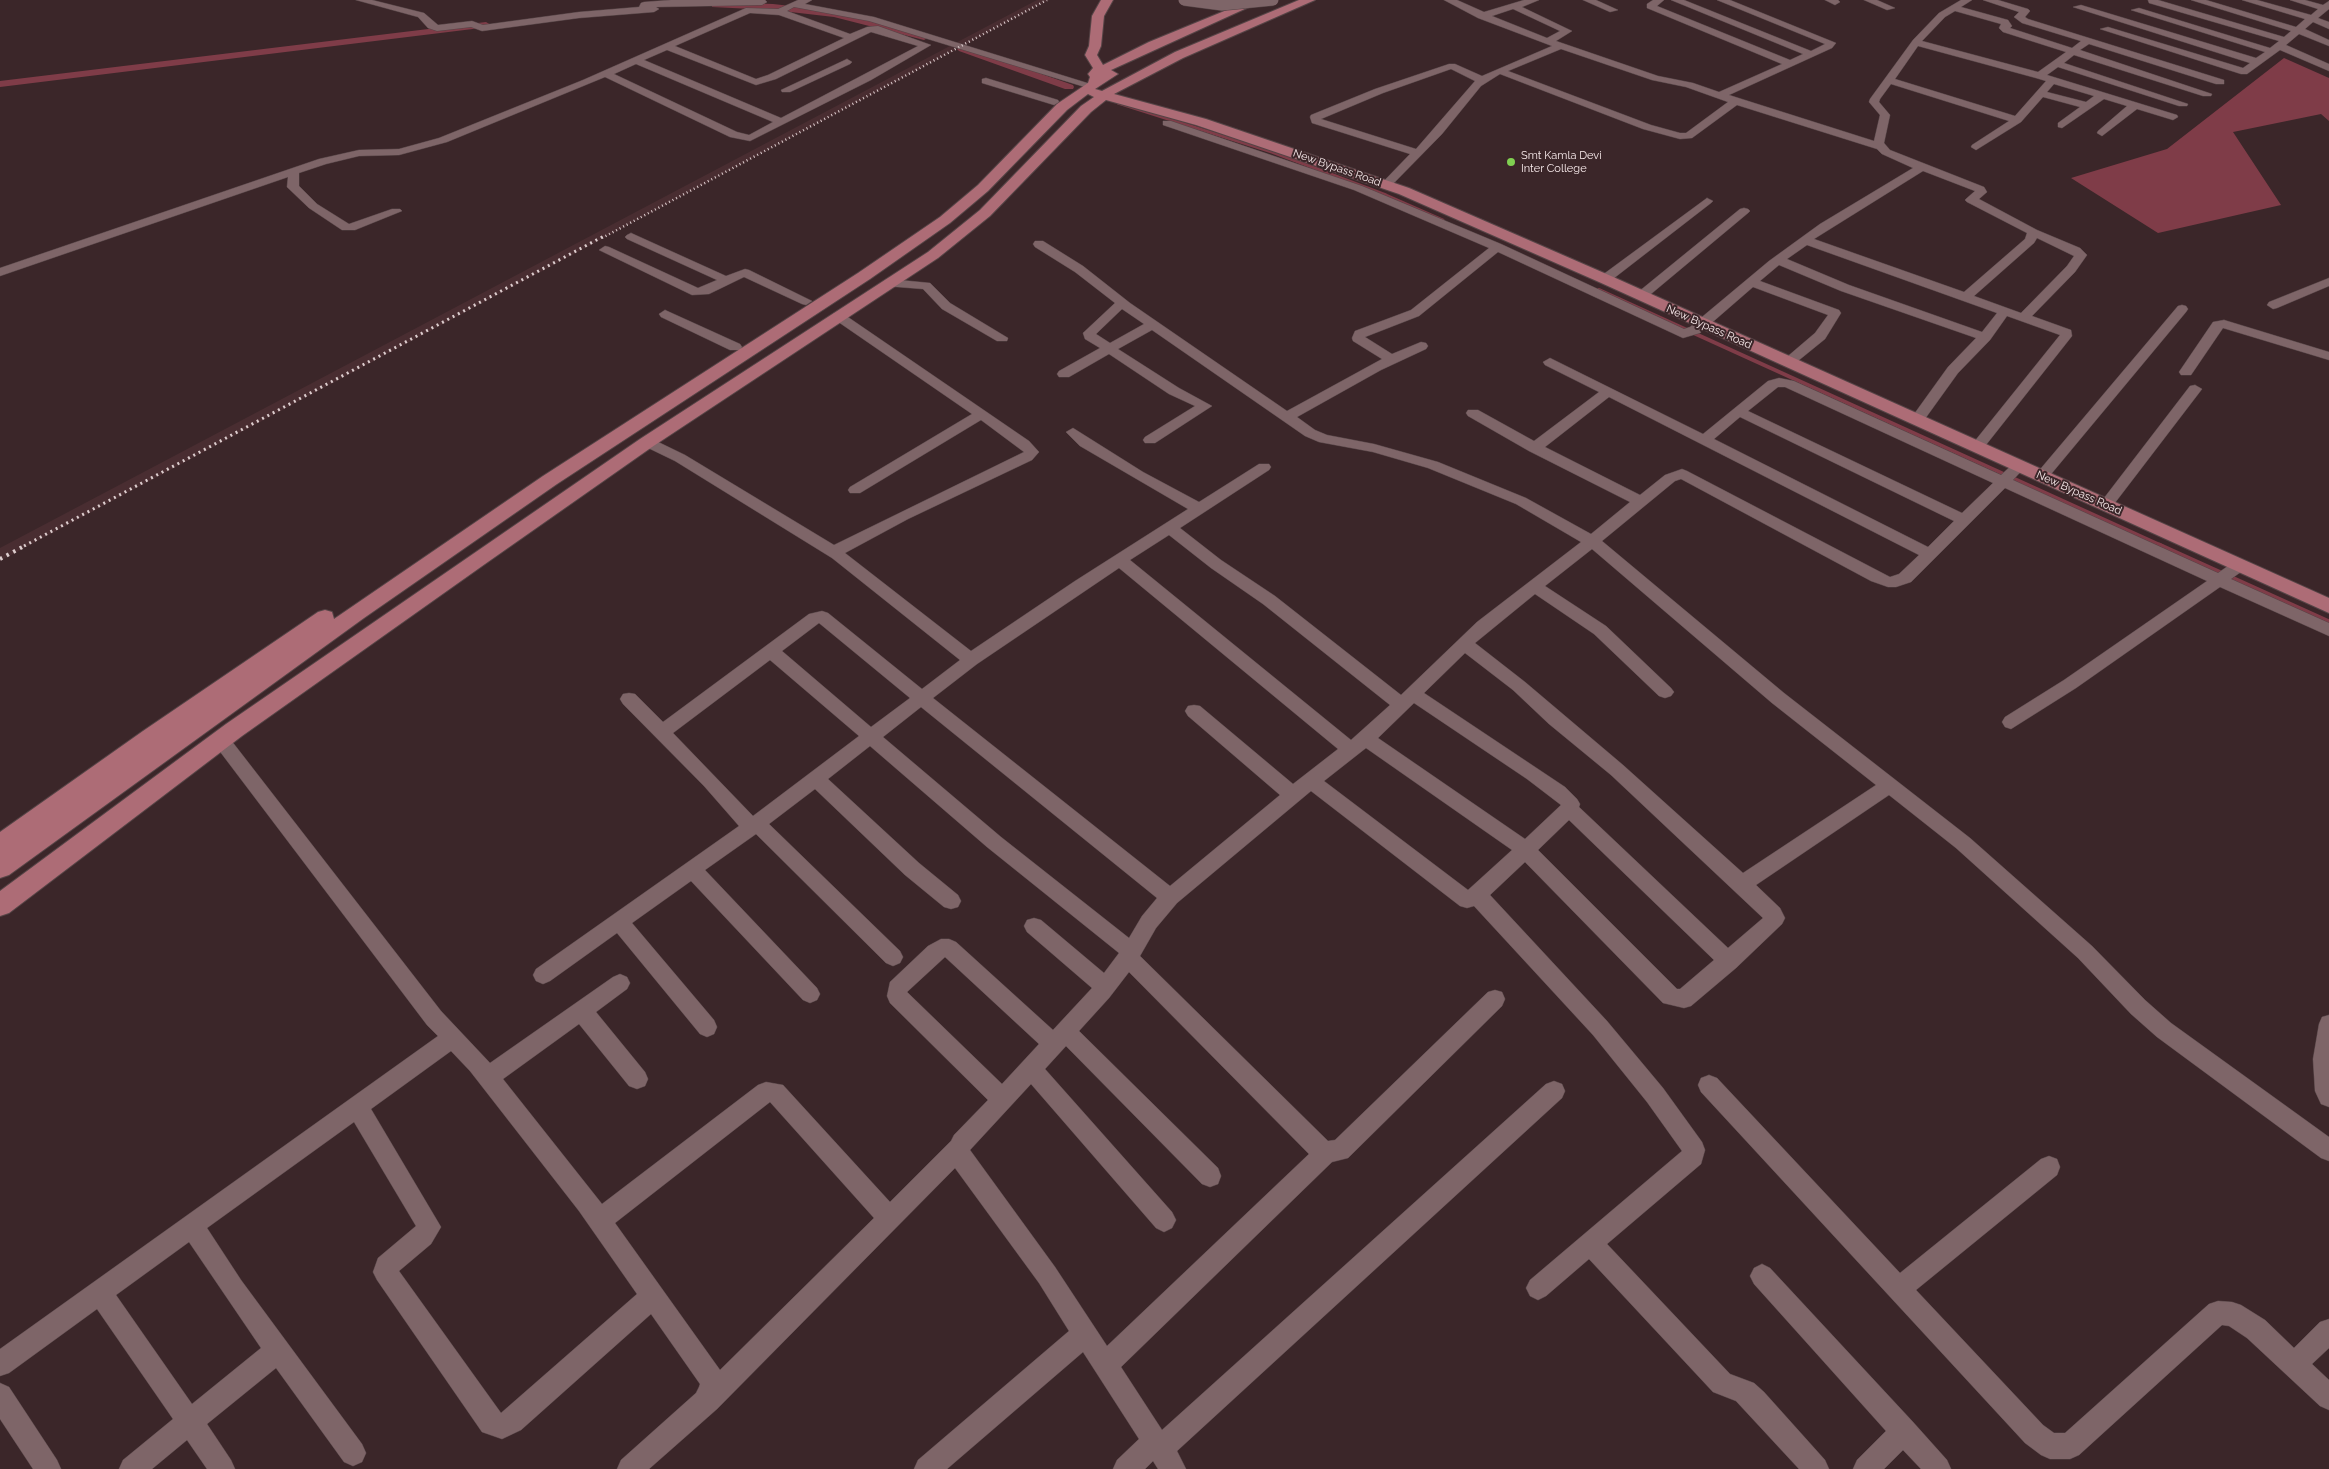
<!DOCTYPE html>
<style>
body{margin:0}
canvas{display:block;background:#3b2629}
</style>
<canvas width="2329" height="1469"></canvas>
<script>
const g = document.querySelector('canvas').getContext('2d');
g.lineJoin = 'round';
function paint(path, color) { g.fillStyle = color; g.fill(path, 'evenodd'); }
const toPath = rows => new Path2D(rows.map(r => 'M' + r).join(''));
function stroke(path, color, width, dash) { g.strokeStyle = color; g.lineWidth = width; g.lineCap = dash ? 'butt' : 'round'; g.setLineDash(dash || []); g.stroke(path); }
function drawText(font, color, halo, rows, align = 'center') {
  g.font = font + ' Raleway,sans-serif'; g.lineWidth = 4; g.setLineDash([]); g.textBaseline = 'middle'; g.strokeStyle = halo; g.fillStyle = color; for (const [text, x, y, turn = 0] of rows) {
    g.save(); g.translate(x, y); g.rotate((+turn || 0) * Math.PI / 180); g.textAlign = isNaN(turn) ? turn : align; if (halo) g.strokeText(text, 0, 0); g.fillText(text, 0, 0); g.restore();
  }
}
paint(toPath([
 [1037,0,1049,0,0,561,0,548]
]), '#492d31');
paint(toPath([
 [2284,58,2329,78,2329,121,2321,114,2233,132,2281,205,2158,233,2071,178,2167,149]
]), '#7f3c48');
stroke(toPath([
 [1118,103,1272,152,1386,195,1443,220]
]), '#7f3c48', 3);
stroke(toPath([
 [1599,290,2162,546]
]), '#7f3c48', 4);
stroke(toPath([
 [2159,545,2329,622]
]), '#7f3c48', 5);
paint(toPath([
 [715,2,773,4,834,11,929,37,924,40,834,17,773,10,712,7,712,3,715,2],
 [486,22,491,25,489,27,0,87,0,81,486,22],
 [962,46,1073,85,1074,87,1073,89,1065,89,959,51,957,49,962,46]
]), '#7f3c48');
const minor = toPath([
 [356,0,372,0,424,13,438,25,472,21,483,25,579,12,639,7,641,3,644,2,671,0,765,0,767,2,762,5,656,7,659,9,654,12,579,18,482,31,471,27,437,31,428,28,418,17,356,0],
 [798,0,812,0,805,4,874,17,1097,86,1096,88,1088,88,869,21,794,7,787,11,850,34,867,27,878,26,931,45,871,80,750,141,730,137,605,77,447,142,399,155,359,156,326,164,299,173,299,186,317,204,349,224,392,209,400,209,402,211,355,230,342,230,309,208,287,187,288,177,0,276,0,268,319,159,359,150,399,149,439,138,583,80,746,8,778,9,798,0],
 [750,13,779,15,844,38,768,75,756,79,675,46,750,13],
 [871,32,918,46,781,118,644,60,667,50,756,85,776,79,871,32],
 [636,64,773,122,749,135,737,132,614,74,636,64],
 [1444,0,1457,0,1484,12,1524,0,1539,0,1522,7,1572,31,1556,41,1658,76,1693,83,1719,92,1782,64,1647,8,1647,4,1653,0,1664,0,1657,6,1790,60,1803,54,1671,0,1684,0,1811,51,1825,44,1717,0,1730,0,1836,43,1832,48,1729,95,1874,141,1880,115,1869,102,1870,99,1913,40,1939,13,1961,0,1972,0,1961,7,2008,20,2012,26,2010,28,2072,48,2081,41,2022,23,2014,17,2019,12,1983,0,1998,0,2028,9,2030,11,2025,17,2028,19,2224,80,2224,84,2216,84,2089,44,2080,50,2212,94,2211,96,2203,96,2074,55,2064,63,2188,104,2187,106,2179,106,2058,67,2047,75,2177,115,2178,117,2173,120,2137,109,2102,136,2097,133,2098,131,2127,106,2104,99,2062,128,2058,127,2058,123,2080,107,2043,97,2021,122,1976,150,1971,147,1972,145,2009,121,1891,84,1880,99,1879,102,1890,115,1884,143,1890,150,1984,187,1987,192,1979,199,2037,230,2080,248,2087,255,2075,272,2032,316,2071,330,2072,336,1982,450,1977,451,1970,447,2060,335,2007,316,1990,340,1958,373,1922,423,1917,424,1912,423,1910,420,1912,417,1948,367,1976,338,1841,291,1779,265,1760,281,1839,310,1841,313,1825,339,1793,365,1788,366,1781,362,1815,333,1828,315,1753,287,1700,333,1683,338,1498,252,1419,316,1365,337,1392,354,1421,342,1426,343,1428,346,1426,349,1381,370,1297,417,1315,430,1327,435,1374,444,1438,462,1526,498,1591,534,1630,502,1529,451,1468,416,1466,413,1468,410,1478,410,1534,441,1599,392,1545,365,1543,362,1550,358,1703,434,1768,381,1779,378,1794,381,2001,475,2014,463,2024,463,2026,466,2013,480,2218,573,2235,561,2245,561,2248,565,2245,569,2231,579,2329,623,2329,636,2220,587,2076,688,2011,729,2005,727,2002,722,2005,717,2064,680,2207,581,2005,488,1911,582,1896,587,1888,587,1871,581,1681,479,1675,481,1602,541,1784,693,1970,838,2092,946,2145,1000,2171,1023,2329,1137,2329,1161,2321,1158,2157,1037,2131,1014,2078,958,1956,848,1889,795,1756,885,1780,908,1785,918,1782,924,1736,968,1691,1006,1684,1008,1663,1003,1525,862,1490,895,1607,1021,1663,1088,1702,1142,1705,1150,1701,1164,1607,1244,1730,1374,1754,1383,1764,1392,1825,1460,1829,1469,1799,1469,1736,1401,1713,1392,1589,1259,1546,1296,1538,1300,1530,1296,1526,1288,1530,1280,1682,1151,1647,1102,1593,1035,1474,906,1467,908,1460,906,1311,791,1177,903,1156,928,1140,956,1328,1141,1335,1140,1488,992,1495,990,1502,992,1505,999,1502,1006,1348,1158,1332,1162,1121,1367,1162,1430,1546,1084,1554,1081,1562,1084,1565,1091,1562,1098,1177,1451,1186,1469,1158,1469,1153,1461,1145,1469,1113,1469,1117,1460,1139,1439,1083,1352,947,1469,914,1469,918,1460,1069,1331,1039,1283,955,1168,717,1409,649,1469,617,1469,621,1460,696,1393,699,1387,700,1384,651,1314,521,1430,502,1439,482,1432,377,1280,373,1272,378,1258,416,1226,354,1122,207,1228,241,1280,362,1444,366,1453,362,1462,353,1466,344,1462,276,1368,207,1424,231,1460,235,1469,207,1469,187,1440,152,1469,119,1469,123,1460,173,1419,97,1309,9,1373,0,1376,0,1349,438,1036,427,1025,215,745,212,740,215,735,221,733,227,735,441,1011,490,1063,613,977,620,974,627,977,630,983,627,989,596,1012,645,1072,648,1079,645,1086,637,1089,629,1086,579,1024,503,1079,602,1204,758,1085,766,1082,783,1085,890,1202,951,1141,954,1135,988,1100,890,1003,887,996,890,982,928,946,941,939,949,939,956,942,1053,1030,1092,988,1027,932,1024,926,1027,920,1034,918,1041,920,1104,973,1119,953,987,847,870,746,828,779,919,863,958,895,961,901,958,907,951,909,944,907,905,875,815,789,769,824,900,951,903,957,900,963,893,966,886,963,756,834,705,870,817,988,820,994,817,1000,810,1003,803,1000,691,881,632,923,714,1020,717,1027,714,1034,707,1037,700,1034,617,933,550,981,543,984,536,981,533,975,536,969,739,826,704,786,623,704,620,699,623,694,629,693,635,694,663,722,809,614,822,611,828,613,922,689,960,660,832,558,675,461,642,445,640,442,647,438,652,439,685,455,834,545,1024,452,981,420,860,493,850,493,848,490,850,487,972,414,834,319,832,316,834,313,842,313,1029,441,1039,452,1032,460,908,519,845,553,971,651,1075,581,1188,509,1080,446,1066,432,1073,428,1143,472,1199,502,1259,464,1269,464,1271,467,1269,470,1180,528,1221,560,1275,596,1401,695,1477,622,1581,542,1516,504,1428,468,1373,452,1319,442,1305,436,1152,330,1118,349,1179,388,1212,406,1155,443,1145,443,1143,440,1145,437,1195,406,1169,394,1109,354,1069,377,1059,377,1057,374,1059,371,1100,348,1085,339,1083,333,1115,303,1075,272,1035,247,1033,244,1035,241,1043,241,1083,266,1130,303,1287,411,1382,359,1353,341,1352,338,1355,331,1411,310,1489,248,1354,190,1163,125,1163,121,1171,121,1362,186,1501,244,1684,329,1690,327,1769,261,1820,224,1913,168,1882,154,1877,149,1737,105,1692,138,1680,139,1643,129,1500,74,1481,86,1442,134,1390,187,1382,187,1380,185,1382,183,1410,154,1312,123,1310,117,1311,115,1375,89,1449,64,1455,64,1482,76,1552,46,1478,18,1444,0],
 [1513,9,1560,31,1547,38,1492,16,1513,9],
 [1955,11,2001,24,1999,28,2003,32,2066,52,2038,72,1922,41,1945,17,1955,11],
 [1918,46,2036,78,2046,81,2015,116,1895,79,1918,46],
 [1561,49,1652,80,1686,87,1728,102,1686,133,1680,133,1651,125,1508,71,1561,49],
 [1451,69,1475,81,1416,149,1321,119,1383,93,1451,69],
 [2054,84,2094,96,2086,102,2047,92,2054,84],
 [1923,171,1975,191,1967,198,1965,200,1967,202,2027,233,2025,239,1964,292,1814,239,1923,171],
 [2037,238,2074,256,2067,266,2021,313,1974,296,2034,243,2037,238],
 [1807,245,1997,313,1982,332,1849,285,1787,259,1807,245],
 [1122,309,1144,324,1110,343,1096,334,1122,309],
 [1778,387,1785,387,1993,483,1962,513,1748,411,1778,387],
 [1609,397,1919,555,1899,574,1890,577,1687,471,1682,469,1665,475,1640,495,1545,447,1609,397],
 [1740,417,1954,521,1928,547,1714,439,1740,417],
 [1169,535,1211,568,1263,604,1390,705,1351,740,1130,560,1169,535],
 [1592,549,1772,703,1876,785,1743,873,1623,765,1525,682,1475,643,1535,594,1594,634,1659,696,1665,698,1671,696,1674,692,1671,688,1606,626,1545,586,1592,549],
 [1119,568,1338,749,1293,784,1200,706,1194,705,1188,706,1185,711,1188,716,1280,795,1170,886,933,698,977,664,1119,568],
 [819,623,910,698,871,727,782,651,819,623],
 [1465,653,1513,690,1549,724,1611,775,1763,918,1728,948,1579,807,1580,804,1577,799,1565,787,1424,693,1465,653],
 [770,660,859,736,753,816,673,733,770,660],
 [1414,703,1527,779,1561,805,1525,839,1378,738,1414,703],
 [921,707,1157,898,1142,916,1129,938,1001,837,883,737,921,707],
 [1366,748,1512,850,1468,890,1324,781,1366,748],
 [1569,820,1714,960,1680,989,1677,989,1538,850,1569,820],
 [945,957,1039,1044,1002,1084,907,992,945,957],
 [1129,972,1309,1154,1107,1346,1055,1267,970,1150,1031,1084,1156,1228,1164,1232,1172,1228,1176,1220,1172,1212,1045,1069,1066,1046,1202,1184,1210,1187,1218,1184,1221,1176,1218,1168,1079,1031,1109,998,1129,972],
 [451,1051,470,1071,579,1211,637,1294,501,1413,399,1271,431,1244,441,1227,371,1109,451,1051],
 [770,1102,874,1218,720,1370,615,1223,770,1102],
 [189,1242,261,1348,192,1404,116,1295,189,1242],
 [1583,0,1596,0,1618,10,1610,12,1583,0],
 [1825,0,1838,0,1840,2,1835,5,1825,0],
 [1864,0,1877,0,1895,8,1887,10,1864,0],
 [2148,0,2158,0,2284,37,2291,31,2191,0,2206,0,2296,27,2305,19,2242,0,2257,0,2311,15,2318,9,2290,0,2305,0,2323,5,2329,1,2329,9,2318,18,2329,22,2329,29,2313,22,2305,29,2329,40,2329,46,2299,34,2286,45,2329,64,2329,71,2280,50,2247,74,2241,74,2100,29,2108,27,2243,68,2250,63,2073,7,2081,5,2256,58,2265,52,2131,10,2139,8,2270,48,2279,41,2149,3,2148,0],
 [847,59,852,62,850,64,790,92,782,92,781,90,847,59],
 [986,78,1058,100,1059,102,1054,105,982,83,982,79,986,78],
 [1707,198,1713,201,1711,203,1609,282,1601,282,1599,279,1601,276,1707,198],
 [1744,208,1748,209,1750,211,1748,213,1645,299,1637,299,1635,296,1637,293,1740,209,1744,208],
 [631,233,726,276,745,269,749,270,812,301,806,305,802,304,744,277,709,294,692,295,599,250,605,246,609,247,698,288,717,280,627,239,625,237,627,235,631,233],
 [2329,278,2329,286,2277,308,2273,309,2267,305,2269,302,2329,278],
 [889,279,930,283,950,303,1008,338,1007,341,997,341,942,309,923,289,885,286,883,283,885,280,889,279],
 [2182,305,2186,306,2188,309,2186,312,2047,479,2037,479,2035,476,2037,473,2178,306,2182,305],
 [665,310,740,344,742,347,740,350,730,350,661,317,659,314,665,310],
 [2224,320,2329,352,2329,360,2223,328,2191,375,2181,375,2179,372,2213,322,2224,320],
 [2195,385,2202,389,2111,508,2101,508,2099,505,2101,502,2190,386,2195,385],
 [2329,1015,2329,1107,2321,1104,2315,1091,2313,1059,2319,1024,2322,1017,2329,1015],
 [1709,1075,1717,1078,1900,1273,2041,1159,2049,1156,2057,1159,2060,1167,2057,1175,1916,1290,2043,1425,2054,1433,2065,1433,2209,1304,2218,1301,2232,1302,2241,1305,2265,1320,2294,1348,2320,1322,2329,1319,2329,1348,2312,1364,2329,1380,2329,1410,2320,1406,2247,1338,2229,1326,2222,1325,2079,1455,2070,1459,2050,1459,2041,1455,2025,1443,1701,1092,1698,1085,1701,1078,1709,1075],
 [1762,1264,1770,1268,1913,1422,1947,1460,1951,1469,1921,1469,1903,1450,1884,1469,1853,1469,1857,1460,1886,1431,1754,1284,1750,1276,1754,1268,1762,1264],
 [0,1383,9,1387,57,1460,61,1469,33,1469,0,1419,0,1383]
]);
const major = toPath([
 [1101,0,1113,0,1104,16,1101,46,1097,55,1103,65,1149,42,1239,5,1247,5,1249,7,1111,70,1118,74,1095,89,1102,91,1175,52,1299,0,1315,0,1183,58,1114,94,1206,119,1409,188,1611,276,2329,598,2329,613,1599,282,1399,194,1196,125,1106,100,1091,112,990,216,938,258,652,447,485,564,242,736,9,913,0,916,0,891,226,724,640,439,928,252,980,210,1081,106,1094,97,1088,94,1067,110,988,191,950,223,870,279,557,484,364,618,9,875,0,878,0,832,143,731,318,612,325,610,332,612,334,619,543,476,858,273,940,217,978,185,1057,104,1088,83,1090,77,1088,74,1093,68,1085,55,1089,46,1092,16,1101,0]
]);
stroke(minor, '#554446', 1);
stroke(major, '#554446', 2);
paint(minor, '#7e6568');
paint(major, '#ad6c76');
stroke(toPath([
 [602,238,1047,0]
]), '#dccdce', 2.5, [1, 3]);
stroke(toPath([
 [24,546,604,236]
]), '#dccdce', 3, [2, 4]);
stroke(toPath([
 [0,559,26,545]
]), '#dccdce', 4, [2.5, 5]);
const minorBridge = toPath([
 [1184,0,1222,5,1273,0]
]);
stroke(minorBridge, '#554446', 12, []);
stroke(minorBridge, '#7e6568', 11);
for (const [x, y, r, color] of [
 [1511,162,5,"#80d051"]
]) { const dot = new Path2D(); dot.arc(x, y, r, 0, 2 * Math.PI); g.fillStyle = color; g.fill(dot); stroke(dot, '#3b2629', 2); }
drawText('11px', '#f9ebec', '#3b2629', [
 ["Smt Kamla Devi",1521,156],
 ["Inter College",1521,169]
], 'left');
drawText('11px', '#f9ebec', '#3b2629', [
 ["New Bypass Road",1337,168,19],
 ["New Bypass Road",1709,327,24],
 ["New Bypass Road",2079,493,24]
]);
</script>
